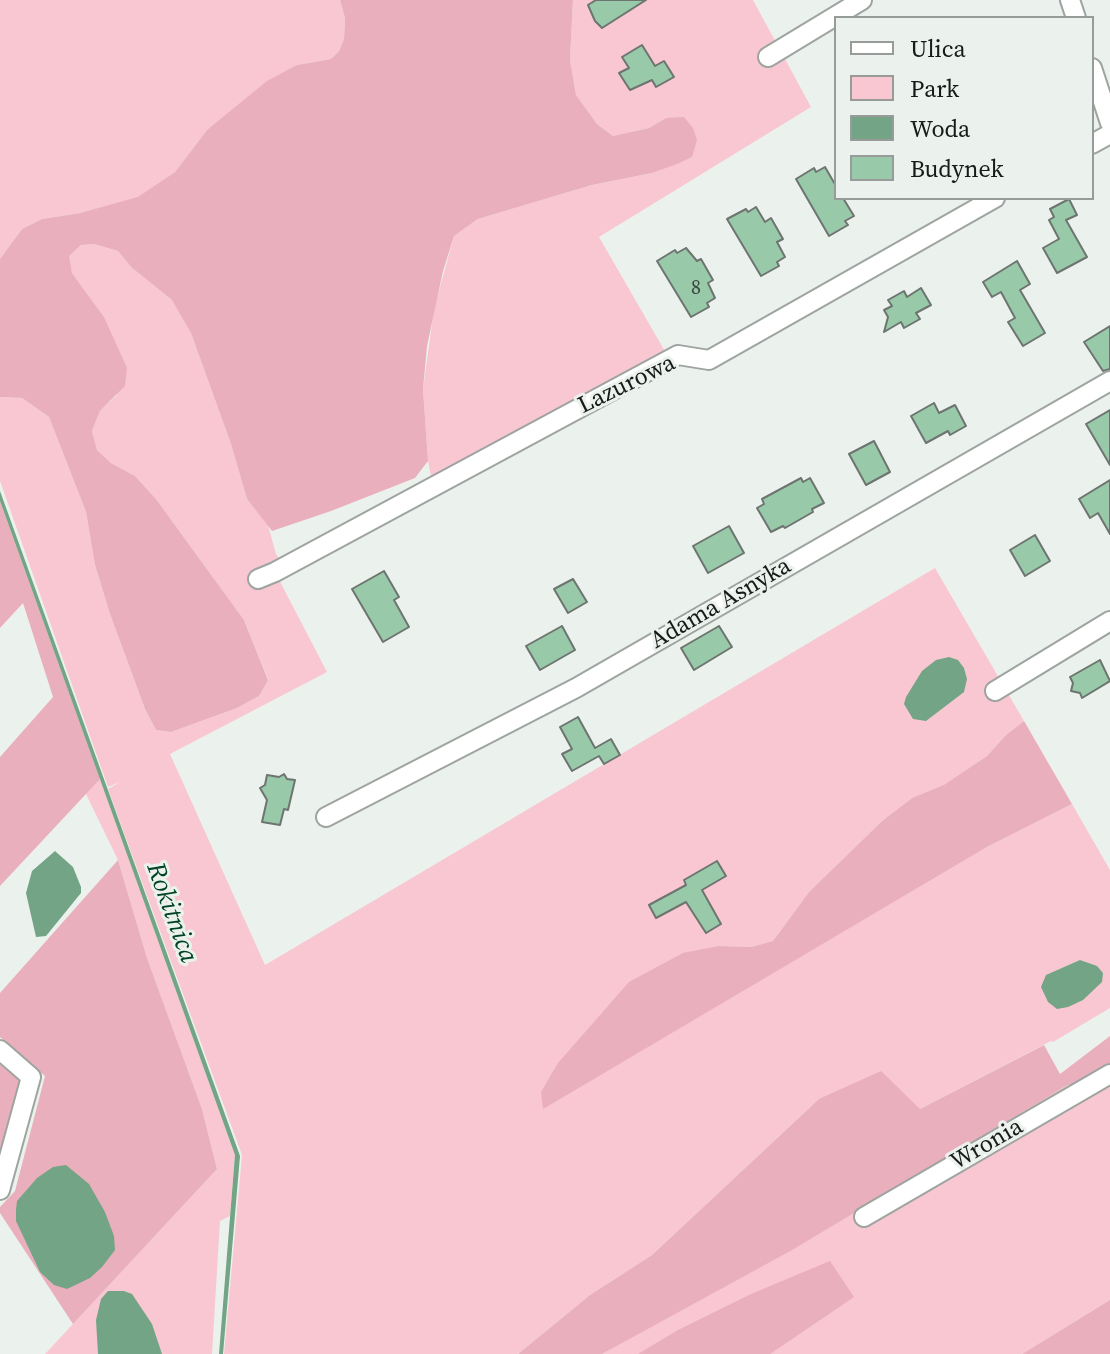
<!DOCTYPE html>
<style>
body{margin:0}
#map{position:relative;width:1110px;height:1354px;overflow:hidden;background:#ebf2ed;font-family:"Source Serif 4",serif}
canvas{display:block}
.legend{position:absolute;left:834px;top:16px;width:260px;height:184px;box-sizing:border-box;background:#ebf2ed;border:2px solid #979c98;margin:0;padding:10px 14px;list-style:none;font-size:24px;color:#181a19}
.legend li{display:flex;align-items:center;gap:16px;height:40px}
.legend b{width:40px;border:2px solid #979c98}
</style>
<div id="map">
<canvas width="1110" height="1354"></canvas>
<ul class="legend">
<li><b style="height:10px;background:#fff"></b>Ulica</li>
<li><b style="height:22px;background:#f8c7d2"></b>Park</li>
<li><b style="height:22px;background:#73a485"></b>Woda</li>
<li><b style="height:22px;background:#98caaa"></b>Budynek</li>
</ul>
</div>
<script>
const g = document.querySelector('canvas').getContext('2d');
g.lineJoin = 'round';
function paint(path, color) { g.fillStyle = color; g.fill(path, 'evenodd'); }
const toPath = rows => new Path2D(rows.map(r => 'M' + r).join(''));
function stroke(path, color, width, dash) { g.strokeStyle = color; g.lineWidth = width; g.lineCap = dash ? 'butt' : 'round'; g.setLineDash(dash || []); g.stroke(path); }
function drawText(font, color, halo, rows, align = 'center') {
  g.font = font + ' "Source Serif 4",serif'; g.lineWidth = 6; g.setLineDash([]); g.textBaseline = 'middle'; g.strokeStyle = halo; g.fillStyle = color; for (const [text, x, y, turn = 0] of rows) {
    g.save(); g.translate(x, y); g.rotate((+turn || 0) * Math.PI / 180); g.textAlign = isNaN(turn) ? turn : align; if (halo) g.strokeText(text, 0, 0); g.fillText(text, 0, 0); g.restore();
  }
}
paint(toPath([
 [0,0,340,0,345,18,344,39,339,51,331,59,297,65,207,130,175,172,138,198,80,213,42,219,22,229,0,259],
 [573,0,753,0,811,107,599,237,670,360,433,487,428,461,423,389,434,309,454,236,478,219,592,185,652,173,692,157,666,118,649,128,613,136,597,124,576,95,570,60],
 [94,244,118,251,132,268,172,300,180,312,191,333,231,444,247,499,268,525,276,554,285,567,275,572,327,672,170,754,265,965,935,568,1024,721,1006,735,987,756,944,786,912,798,882,821,809,892,773,941,751,947,719,946,543,1108,987,847,1072,804,1110,870,1110,1008,1053,1042,1051,1041,920,1109,819,1099,652,1255,590,1295,518,1354,224,1354,242,1155,108,789,120,782,108,787,0,481,0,397,22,398,49,417,86,512,95,565,110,614,145,709,156,730,171,732,237,708,259,696,268,679,244,620,156,499,135,476,111,463,97,450,92,431,100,411,117,395,104,317,72,273,68,256,81,245],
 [100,779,235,1155,230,1216,220,1221,212,1354,45,1354,217,1169,202,1109,147,958,118,860,85,792],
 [1110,1065,1110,1300,1022,1354,602,1354,1066,1086,1074,1086]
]), '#f8c7d2');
paint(toPath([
 [340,0,573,0,570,60,576,95,597,124,613,136,649,128,666,118,684,117,693,128,697,140,692,157,677,164,652,173,592,185,478,219,454,236,443,271,427,346,423,389,428,461,415,478,331,511,272,531,247,499,231,444,191,333,172,300,132,268,118,251,94,244,81,245,69,256,72,273,104,317,127,368,125,386,100,411,92,431,97,450,111,463,135,476,156,499,244,620,268,680,259,696,237,708,171,732,156,730,145,709,110,614,95,565,86,512,49,417,22,398,0,397,0,259,22,229,42,219,80,213,138,197,175,172,207,130,267,81,297,65,331,59,339,51,344,39,345,18],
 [0,501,100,779,0,886,0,757,53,697,23,603,0,628],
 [1024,721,1072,804,987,847,543,1109,541,1092,558,1063,629,982,683,953,719,946,751,947,773,941,809,892,882,821,912,798,944,785,987,756,1006,735],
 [118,860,147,958,202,1109,217,1169,73,1324,0,1213,0,1207,15,1191,45,1076,0,1037,0,993],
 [1110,1036,1110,1074,1066,1086,792,1250,602,1354,518,1354,590,1295,652,1255,819,1099,881,1071,920,1109,1044,1045,1060,1074],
 [0,1064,20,1081,0,1153],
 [830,1261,854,1297,770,1354,638,1354,678,1330,751,1294],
 [1110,1300,1110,1354,1022,1354]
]), '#eaafbc');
paint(toPath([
 [0,491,240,1156,223,1354,219,1354,235,1155,0,501],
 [949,657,958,660,964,668,967,679,964,692,926,721,913,719,904,704,906,697,922,671,936,660],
 [55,851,73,867,81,887,81,893,46,936,36,937,26,893,32,871],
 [1080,960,1097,966,1103,973,1102,982,1083,1000,1068,1007,1057,1009,1048,1002,1041,987,1046,975],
 [66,1165,89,1184,105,1212,114,1236,115,1250,102,1267,90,1278,67,1289,54,1285,40,1272,16,1221,16,1210,17,1201,37,1178,53,1167],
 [108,1291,124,1291,132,1294,152,1324,162,1354,98,1354,96,1320,101,1299]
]), '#73a485');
const building = toPath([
 [596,0,646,0,602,28,595,21,588,5,596,0],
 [642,45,655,66,664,61,674,77,656,87,652,80,630,90,619,73,629,68,622,57,642,45],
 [825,167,836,186,836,198,843,198,854,216,845,221,848,225,829,236,796,179,814,168,816,172,825,167],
 [1069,199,1077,215,1066,220,1087,257,1057,273,1043,248,1059,239,1049,220,1054,217,1050,209,1069,199],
 [756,207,765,222,771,218,783,239,777,242,785,257,777,262,779,266,761,276,727,219,746,209,748,212,756,207],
 [686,248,697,261,701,259,713,280,708,283,715,298,707,303,709,307,691,317,657,261,675,250,677,253,686,248],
 [1017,261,1030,284,1020,290,1045,333,1023,346,1008,322,1015,318,1001,292,992,297,983,282,1017,261],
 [921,288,931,305,916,313,920,319,904,328,901,322,884,332,888,317,884,310,892,306,888,300,904,291,907,297,921,288],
 [1110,326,1110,369,1103,371,1084,342,1110,326],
 [934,403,939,413,955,405,966,426,950,435,948,431,926,443,911,416,934,403],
 [1110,410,1110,465,1086,424,1110,410],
 [874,441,890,472,866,485,849,454,874,441],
 [801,478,803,482,810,478,824,503,812,509,813,512,785,528,783,526,771,532,757,508,764,504,762,499,801,478],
 [1110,480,1110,534,1098,513,1090,518,1079,499,1110,480],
 [729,526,744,553,708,573,693,546,729,526],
 [1035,535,1050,561,1025,576,1010,550,1035,535],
 [384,571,399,597,394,600,409,627,383,642,352,589,384,571],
 [573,579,587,602,568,613,554,589,573,579],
 [562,626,575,650,540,670,526,646,562,626],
 [719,626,732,647,694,670,681,648,719,626],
 [1100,660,1110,681,1082,698,1080,693,1071,691,1073,683,1070,677,1100,660],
 [578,717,595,748,611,739,620,755,604,764,599,756,572,771,562,754,572,749,560,727,578,717],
 [284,774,287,779,295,780,288,810,284,809,280,825,262,822,267,800,260,788,265,785,267,775,279,777,284,774],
 [717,861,726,876,702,890,721,924,706,933,686,902,656,918,649,905,686,885,684,880,717,861]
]);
paint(building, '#98caaa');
stroke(building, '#6e7470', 2);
const street = toPath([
 [1070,0,1076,18],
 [768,57,862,0],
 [1092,68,1110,123],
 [1092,144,1110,134],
 [258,579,275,572,678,355,709,360,995,198],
 [995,691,1110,621],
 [326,817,576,688,1110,381],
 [0,1050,31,1077,0,1190],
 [864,1217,1110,1074]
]);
stroke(street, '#9ea4a0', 22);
stroke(street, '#fff', 18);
drawText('20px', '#38463d', null, [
 ["8",696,289]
]);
drawText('24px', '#181a19', '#ebf2ed', [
 ["Lazurowa",627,385,-26],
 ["Adama Asnyka",721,604,-30],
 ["Wronia",987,1145,-30]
]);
drawText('italic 26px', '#034325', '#ebf2ed', [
 ["Rokitnica",171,913,70]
]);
</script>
